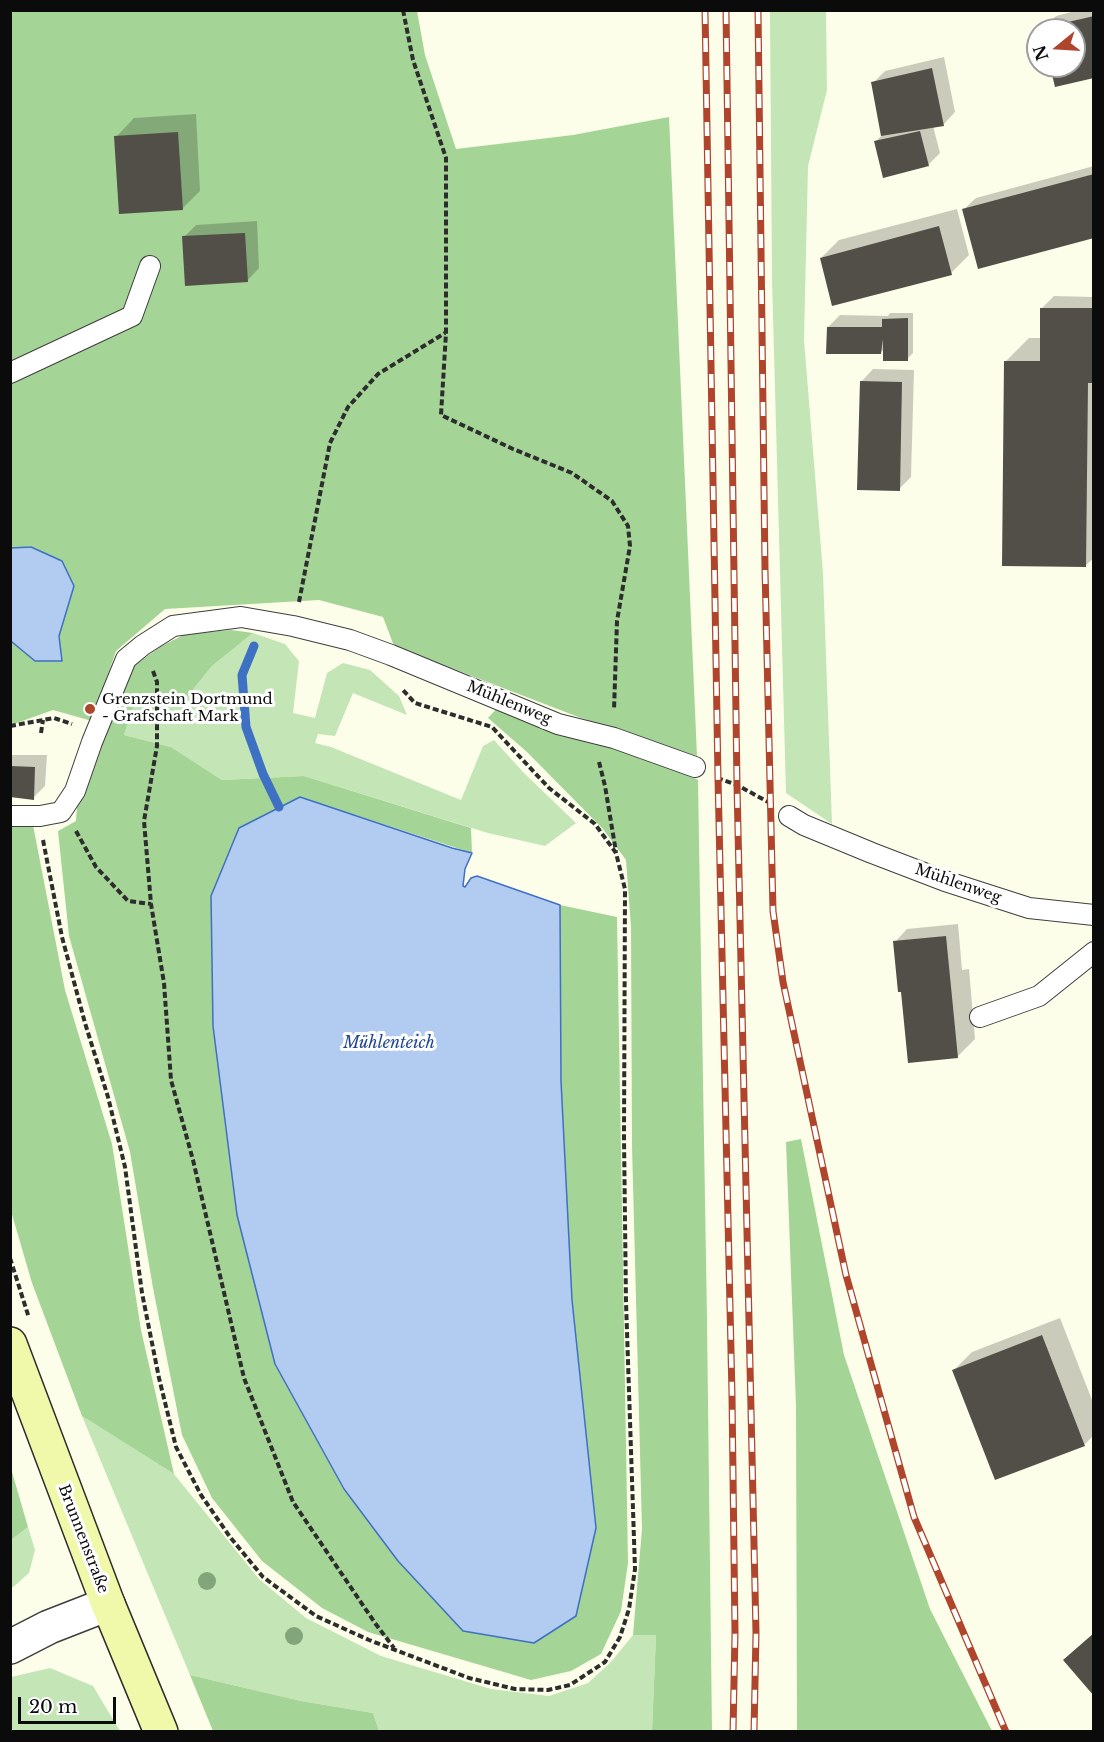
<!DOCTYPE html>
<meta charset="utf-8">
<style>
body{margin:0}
#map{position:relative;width:1104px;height:1742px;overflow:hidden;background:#fdfeea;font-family:"Libre Baskerville",serif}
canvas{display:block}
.frame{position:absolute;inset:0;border:12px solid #0b0b0b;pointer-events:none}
.north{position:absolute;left:1026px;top:18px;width:60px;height:60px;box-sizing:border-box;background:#fff;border:2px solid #9d9d9d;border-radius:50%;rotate:252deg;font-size:16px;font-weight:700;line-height:24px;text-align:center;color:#0b0b0b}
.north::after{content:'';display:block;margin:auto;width:21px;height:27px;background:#b0452d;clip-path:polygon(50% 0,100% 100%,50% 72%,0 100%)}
.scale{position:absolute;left:18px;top:1697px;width:98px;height:27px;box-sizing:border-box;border:3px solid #0b0b0b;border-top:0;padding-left:8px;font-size:18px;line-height:21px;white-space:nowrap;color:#0b0b0b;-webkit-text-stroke:4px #fff;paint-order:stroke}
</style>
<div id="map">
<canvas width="1104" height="1742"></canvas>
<div class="frame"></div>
<div class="north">N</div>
<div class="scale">20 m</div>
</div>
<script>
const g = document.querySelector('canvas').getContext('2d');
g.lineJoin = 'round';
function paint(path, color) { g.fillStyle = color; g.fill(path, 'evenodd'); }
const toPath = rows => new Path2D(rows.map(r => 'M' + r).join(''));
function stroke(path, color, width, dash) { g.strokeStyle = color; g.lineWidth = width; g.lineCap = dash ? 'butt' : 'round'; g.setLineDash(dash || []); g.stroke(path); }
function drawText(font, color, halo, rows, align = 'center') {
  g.font = font + ' "Libre Baskerville",serif'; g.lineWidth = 6; g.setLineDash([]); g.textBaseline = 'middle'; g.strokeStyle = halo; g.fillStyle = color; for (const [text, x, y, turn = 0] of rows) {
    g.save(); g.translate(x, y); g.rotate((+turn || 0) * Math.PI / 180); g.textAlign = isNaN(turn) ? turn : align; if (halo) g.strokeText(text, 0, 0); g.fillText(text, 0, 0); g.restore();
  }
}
paint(toPath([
 [770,11,826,11,827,90,808,166,804,340,823,573,832,824,786,793,772,279],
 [253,633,285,644,299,661,293,713,315,718,327,673,343,663,370,670,399,696,407,715,353,693,335,736,318,734,315,743,331,747,461,800,483,746,494,740,524,773,576,823,545,846,488,833,304,776,222,780,171,747,124,735,132,707,187,697,212,666],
 [82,1416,174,1474,259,1579,306,1618,381,1656,491,1689,549,1696,588,1683,611,1662,633,1635,656,1635,652,1731,379,1731,373,1713,301,1701,190,1675],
 [28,1527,35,1550,29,1573,11,1589,11,1540],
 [50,1668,93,1686,120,1731,11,1731,11,1677]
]), '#c4e5b6');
paint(toPath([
 [11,11,417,11,425,55,456,149,573,135,669,117,697,756,581,718,394,646,383,617,319,600,165,609,116,651,92,721,53,710,11,725,11,644,12,642,62,661,59,636,74,586,31,547,11,548],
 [231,630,253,633,212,666,187,697,133,707,124,735,171,747,222,780,304,776,471,828,472,853,300,797,213,1026,237,1215,275,1364,344,1490,398,1561,463,1630,534,1643,596,1528,572,1300,561,1081,560,905,617,917,628,1563,621,1611,601,1654,571,1671,531,1680,368,1632,322,1608,262,1561,212,1498,182,1435,153,1288,130,1152,69,936,58,831,76,821,77,805,134,666,161,646,186,634],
 [500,705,667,763,698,780,707,1319,712,1731,652,1731,656,1635,633,1635,642,1529,632,1146,631,927,626,860,603,829,527,752,488,718],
 [33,825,65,990,112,1144,141,1330,174,1474,82,1416,32,1283,11,1211,10,826],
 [801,1139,844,1355,930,1609,992,1731,797,1731,796,1406,786,1142],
 [10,1465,28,1527,11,1540,10,1540],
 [190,1675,301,1701,373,1713,379,1731,213,1731]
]), '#a5d497');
const water = toPath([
 [31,547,62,561,74,586,59,636,62,661,35,661,12,642,11,644,11,548,31,547],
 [300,797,452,848,472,853,465,869,463,886,465,887,471,878,477,876,560,905,561,1081,572,1300,596,1528,576,1616,534,1643,463,1631,398,1561,344,1489,275,1364,237,1215,213,1026,211,896,239,828,300,797]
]);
paint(water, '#b2cbf1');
stroke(water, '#3e70c3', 1.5);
paint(toPath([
 [1079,10,1094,10,1094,77,1052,66,1074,66,1074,30,1044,30,1044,28,1056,16],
 [944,57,955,112,943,125,933,126,940,153,928,165,875,142,882,135,873,83,885,71],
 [196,114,200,191,182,209,116,137,134,118],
 [1094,166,1094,236,963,210,976,198],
 [957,209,969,255,951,273,821,258,839,240],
 [257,221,259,268,247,281,184,237,196,225],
 [1054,296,1094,297,1094,558,1086,565,1005,362,1029,338,1042,338,1042,308],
 [890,313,913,313,913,353,907,359,884,349,881,352,828,327,840,315,888,316],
 [873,369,914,370,911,477,899,489,861,382],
 [10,755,47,755,45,786,33,798,10,796],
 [958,924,962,970,969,969,975,1039,957,1057,902,992,895,942,907,929],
 [1060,1318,1094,1405,1094,1435,1084,1445,954,1370,972,1352]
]), '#0003');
stroke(toPath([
 [254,646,242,675,246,727,263,774,279,807]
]), '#3e70c3', 9);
paint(toPath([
 [1094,16,1094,78,1055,87,1050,66,1074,66,1074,30,1042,30,1042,28],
 [932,68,944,126,881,136,871,82],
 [920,131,929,166,883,178,874,141],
 [178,132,183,210,119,214,114,136],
 [1094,174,1094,238,978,269,962,209],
 [939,226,952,275,832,306,820,258],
 [245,233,248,282,185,286,182,236],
 [1040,308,1094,308,1094,383,1088,383,1086,567,1002,566,1004,361,1040,361],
 [908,318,908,361,883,361,883,339,881,354,826,354,827,327,882,327,882,319],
 [860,381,902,382,900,491,857,490],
 [10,766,35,767,34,800,10,797],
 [946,936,958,1058,908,1063,901,992,898,992,893,941],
 [1042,1335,1085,1446,995,1480,952,1370],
 [1094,1633,1094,1696,1063,1660]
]), '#524e48');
const lane = toPath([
 [10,373,132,316,150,266],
 [10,816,40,816,61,812,75,791,92,742,126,659,143,645,173,626,241,617,293,626,350,640,391,655,558,724,614,738,695,767],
 [789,816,804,825,872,853,945,881,1029,908,1094,915],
 [980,1017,1039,996,1094,952]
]);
const street = toPath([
 [10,1647,49,1627,108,1604]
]);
const secondary = toPath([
 [10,1344,108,1604,161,1732]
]);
stroke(lane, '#3e3e3e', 22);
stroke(street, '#3e3e3e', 36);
stroke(secondary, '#2d2d2d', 36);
stroke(toPath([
 [403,10,413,60,446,158,446,333,441,415,513,449,572,473,612,501,628,526,630,546,617,621,614,710],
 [299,602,330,443,348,407,378,374,445,333],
 [153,671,157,682,157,746,144,821,151,904,164,983,171,1080,193,1160,244,1378,293,1502,375,1623,394,1648],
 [10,726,54,718,72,724],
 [41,733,43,720],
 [599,762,605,786,616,852],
 [717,778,737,785,770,803],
 [76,831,96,867,128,901,151,904],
 [43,840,62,937,85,1023,108,1097,125,1167,142,1293,159,1378,176,1447,201,1495,230,1537,263,1577,316,1616,369,1640,469,1678,515,1689,548,1690,570,1685,605,1662,620,1637,629,1609,635,1569,626,1302,624,1137,625,889,616,853,595,824,549,788,492,727,415,703,402,689],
 [10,1258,29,1318]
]), '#2d2d2d', 4, [6, 3]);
stroke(lane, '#fff', 20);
stroke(street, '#fff', 33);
stroke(secondary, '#f0f9a9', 33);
const rail = toPath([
 [705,10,718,778,732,1395,735,1633,733,1732],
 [726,10,737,785,756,1633,754,1732],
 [758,10,765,569,773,911,783,982,846,1275,914,1517,1006,1732]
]);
stroke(rail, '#b0452d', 7);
stroke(rail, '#fff', 4.5, [14]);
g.fillStyle = '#83a57c';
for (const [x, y] of [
 [207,1581],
 [294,1636]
]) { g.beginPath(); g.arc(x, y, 9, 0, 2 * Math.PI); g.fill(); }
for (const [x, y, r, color] of [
 [90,709,6,"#b0452d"]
]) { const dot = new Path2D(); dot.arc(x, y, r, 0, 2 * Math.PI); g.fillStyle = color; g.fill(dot); stroke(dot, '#fff', 2); }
drawText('15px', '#0b0b0b', '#fff', [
 ["Grenzstein Dortmund",102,700],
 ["- Grafschaft Mark",102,717]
], 'left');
drawText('15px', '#0b0b0b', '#fff', [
 ["Mühlenweg",509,703,22],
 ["Mühlenweg",958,884,19],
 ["Brunnenstraße",83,1539,69]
]);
drawText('italic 16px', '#1e4593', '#fff', [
 ["Mühlenteich",389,1043]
]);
</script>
